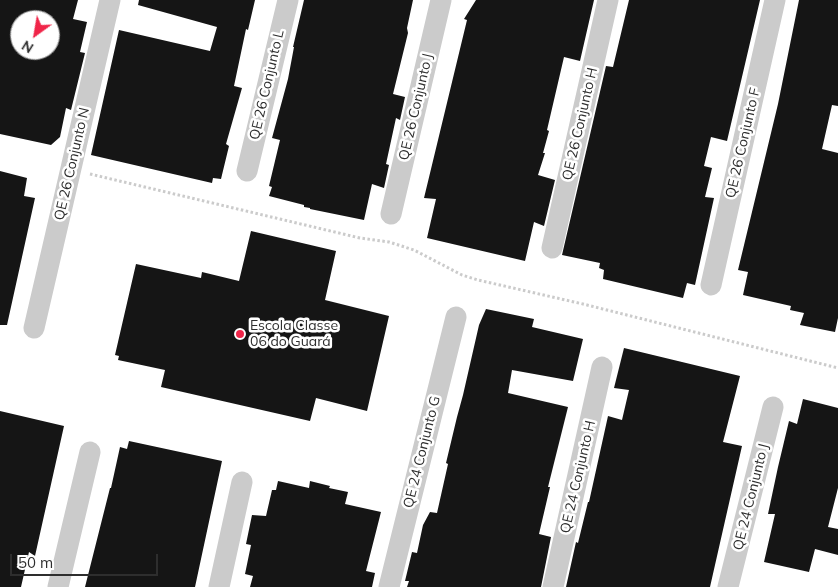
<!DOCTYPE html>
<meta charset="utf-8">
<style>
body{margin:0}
#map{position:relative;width:838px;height:587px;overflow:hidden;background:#fff;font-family:Mulish,sans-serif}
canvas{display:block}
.north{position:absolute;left:10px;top:10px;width:50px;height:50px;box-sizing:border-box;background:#fff;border:1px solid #ababab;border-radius:50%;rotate:212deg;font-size:14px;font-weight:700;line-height:20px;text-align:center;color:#2e2e2e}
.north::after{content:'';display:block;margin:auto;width:18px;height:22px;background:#f02549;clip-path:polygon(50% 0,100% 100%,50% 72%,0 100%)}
.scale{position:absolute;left:10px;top:554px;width:148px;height:22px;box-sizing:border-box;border:2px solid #2e2e2e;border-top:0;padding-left:6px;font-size:15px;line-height:18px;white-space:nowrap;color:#2e2e2e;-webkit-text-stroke:4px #fff;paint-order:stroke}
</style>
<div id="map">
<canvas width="838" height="587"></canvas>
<div class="north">N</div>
<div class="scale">50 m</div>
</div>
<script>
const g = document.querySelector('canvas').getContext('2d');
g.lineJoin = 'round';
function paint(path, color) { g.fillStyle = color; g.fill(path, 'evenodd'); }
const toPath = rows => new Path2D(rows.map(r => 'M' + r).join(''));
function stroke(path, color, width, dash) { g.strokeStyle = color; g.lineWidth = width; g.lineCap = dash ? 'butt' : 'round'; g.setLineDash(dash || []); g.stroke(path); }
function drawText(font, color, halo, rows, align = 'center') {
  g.font = font + ' Mulish,sans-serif'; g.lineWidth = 5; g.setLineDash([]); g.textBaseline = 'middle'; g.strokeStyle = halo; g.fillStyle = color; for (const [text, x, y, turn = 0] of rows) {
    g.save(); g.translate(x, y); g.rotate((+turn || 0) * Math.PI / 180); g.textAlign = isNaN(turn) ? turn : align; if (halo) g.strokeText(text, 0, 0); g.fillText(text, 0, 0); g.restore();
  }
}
paint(toPath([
 [0,0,78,0,73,19,87,22,80,52,85,53,71,110,66,108,60,137,51,145,0,134],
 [20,20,50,20,50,50,20,50],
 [139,0,255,0,248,30,246,29,234,86,242,88,226,144,229,146,221,179,213,178,212,183,91,155,119,30,210,51,217,27,138,5],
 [304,0,413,0,407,28,408,33,393,94,405,97,400,120,396,118,386,164,389,165,384,188,372,184,364,220,310,209,310,208,304,207,304,205,269,196,272,187,269,186,280,140,272,138,288,79,294,47,293,47],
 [476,0,594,0,580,61,564,57,547,130,549,131,543,153,545,153,538,175,555,180,544,226,534,222,525,261,427,238,436,199,424,198,467,20,464,19],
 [629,0,760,0,727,141,711,137,704,166,712,168,705,197,714,198,695,285,687,283,683,298,603,279,604,270,599,268,600,263,562,255,606,66,613,67],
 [799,0,838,0,838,106,832,105,822,149,838,153,838,318,835,332,800,325,804,313,790,310,791,306,743,295,748,272,738,270,778,104],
 [0,171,27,178,24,196,35,198,7,325,0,325],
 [251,231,336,251,325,300,389,316,367,411,316,398,310,421,161,387,165,370,118,360,119,356,115,355,136,264,201,278,202,272,239,281],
 [486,309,534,319,532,327,583,339,573,381,512,370,508,393,568,407,548,487,550,487,539,534,551,537,541,587,407,587,409,581,405,581,412,552,417,553,423,525,430,512,437,513,448,464,446,463,457,417,463,395,479,325],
 [624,348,740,376,723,442,742,446,710,587,566,587,576,542,578,543,588,502,589,502,608,416,622,420,629,390,614,388],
 [803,399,838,408,838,488,828,527,838,529,838,555,815,549,809,572,764,562,775,514,768,514,778,467,789,421,797,424],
 [0,411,64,426,35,556,29,552,21,587,0,587],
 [129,441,222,461,195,587,85,587,110,488,111,488,120,447,127,449],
 [278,481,309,488,310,481,330,486,329,488,348,492,345,504,381,512,366,571,375,573,372,587,250,587,253,576,245,574,251,545,246,544,252,515,266,516,272,490,276,490]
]), '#151515');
stroke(toPath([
 [90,174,360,238,389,242,414,250,462,275,478,280,583,304,838,368]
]), '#cbcbcb', 3, [2.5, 2.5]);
stroke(toPath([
 [247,171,288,0],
 [391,214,441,0],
 [552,248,608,0],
 [711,285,775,0],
 [34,328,110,0],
 [58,587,90,452],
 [219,587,242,482],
 [389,587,456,317],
 [553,587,602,367],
 [728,587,773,407]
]), '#cbcbcb', 21);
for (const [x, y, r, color] of [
 [240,334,5,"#f02549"]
]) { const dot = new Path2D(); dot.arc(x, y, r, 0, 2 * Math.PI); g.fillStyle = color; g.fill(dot); stroke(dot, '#fff', 2); }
drawText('14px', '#2e2e2e', '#fff', [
 ["QE 26 Conjunto L",267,85,-77],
 ["QE 26 Conjunto J",416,107,-77],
 ["QE 26 Conjunto H",580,124,-77],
 ["QE 26 Conjunto F",743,143,-77],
 ["QE 26 Conjunto N",72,164,-77],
 ["QE 24 Conjunto G",422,452,-76],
 ["QE 24 Conjunto H",578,477,-77],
 ["QE 24 Conjunto J",751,497,-76]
]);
drawText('14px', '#2e2e2e', '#fff', [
 ["Escola Classe",250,326],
 ["06 do Guará",250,342]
], 'left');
</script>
